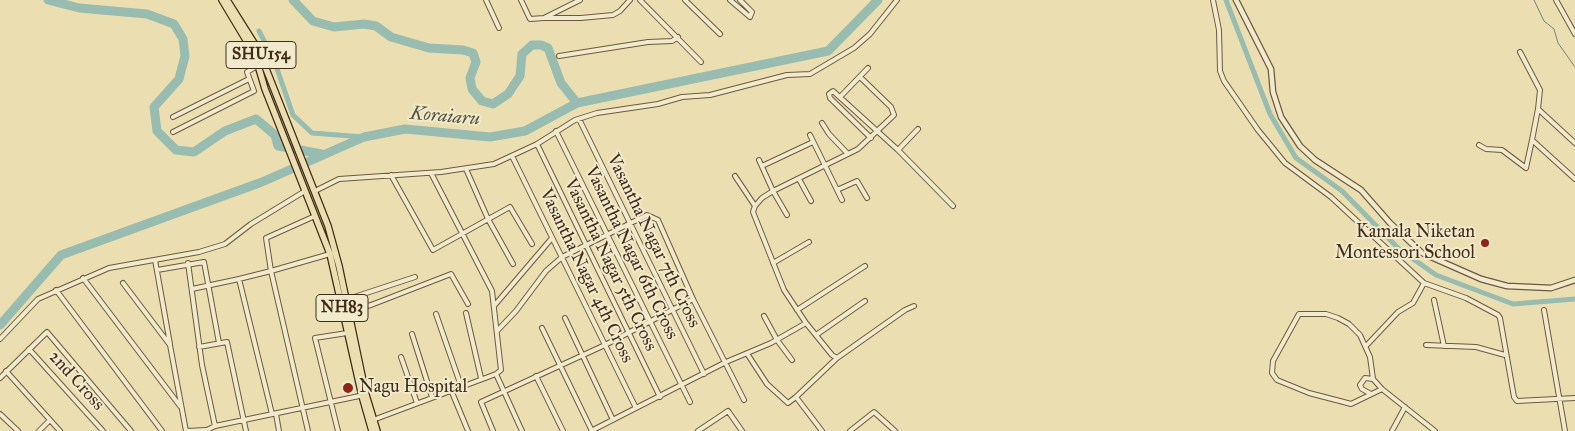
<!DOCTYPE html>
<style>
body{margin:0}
canvas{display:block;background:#ebdfb1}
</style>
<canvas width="1575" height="431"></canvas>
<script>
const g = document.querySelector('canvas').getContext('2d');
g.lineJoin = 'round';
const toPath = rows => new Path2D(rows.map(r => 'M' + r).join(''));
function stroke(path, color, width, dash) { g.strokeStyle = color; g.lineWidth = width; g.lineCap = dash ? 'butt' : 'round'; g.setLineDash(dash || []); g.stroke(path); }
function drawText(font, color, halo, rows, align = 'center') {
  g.font = font + ' "IM FELL Great Primer",serif'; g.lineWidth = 4; g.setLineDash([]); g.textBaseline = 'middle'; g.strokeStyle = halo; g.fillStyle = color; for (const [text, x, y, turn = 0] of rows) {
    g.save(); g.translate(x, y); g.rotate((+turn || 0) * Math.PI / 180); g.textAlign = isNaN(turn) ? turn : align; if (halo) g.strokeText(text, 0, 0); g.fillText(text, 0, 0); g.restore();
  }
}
stroke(toPath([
 [1534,0,1544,21,1554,29,1558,43,1575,67]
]), '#758274', 1);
stroke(toPath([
 [1226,0,1270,114,1296,158,1342,191,1399,249,1436,275,1513,304,1575,299],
 [259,31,274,60,293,115,312,133,364,137]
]), '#98bcb0', 5);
stroke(toPath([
 [48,0,79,8,147,14,174,24,183,39,185,56,179,79,154,107,157,131,176,150,194,152,225,131,256,119,275,135,278,146,322,154],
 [293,0,313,21,334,27,364,24,376,26,391,37,429,48,463,50,473,53,476,62,470,78,472,89,482,101,493,104,508,94,520,76,522,54,532,45,541,45,548,48,561,83,577,103],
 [0,325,61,255,262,182,364,137,405,129,490,137,525,131,577,103,828,51,878,0]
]), '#98bcb0', 9);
const minor = toPath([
 [486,0,499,28],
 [521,0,530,19,544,18,580,0],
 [640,0,701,62],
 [685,0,720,34],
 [730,0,750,17,752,12,740,0],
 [1213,0,1219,30,1220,71,1224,81,1258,130,1285,163,1331,197,1424,283,1466,298,1498,315,1500,318,1514,397,1517,401,1575,398],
 [1556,0,1575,34],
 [544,18,581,18,613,15,620,11,630,0],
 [1520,52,1540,90,1538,109],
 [559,56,648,42,672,41,678,37],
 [841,96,868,68],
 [173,117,249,79],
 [579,119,704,374],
 [822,123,829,134,848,154],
 [556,131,690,402],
 [173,132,254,91,247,72,259,65],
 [810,135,842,200],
 [871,138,830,98,829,94,833,91,898,150,953,206],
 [1575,143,1538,109,1532,140,1575,179],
 [537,144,660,397],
 [1479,145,1486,149,1502,150,1526,168,1532,140],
 [898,150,918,129],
 [512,156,636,408],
 [762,166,813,142],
 [466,169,488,219,513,264],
 [391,175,433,250,510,207,532,244],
 [735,176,755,206],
 [799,179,811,201],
 [837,190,857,181,867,198],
 [315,191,339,179,441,172,494,164,537,144,575,120,597,113,658,104,682,97,710,95,787,75,810,74,854,48,870,34,897,0],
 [787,215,773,191,858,149,894,115,891,107,860,77],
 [315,216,266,238,271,271,330,254],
 [155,260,170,344],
 [188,263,202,365,215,426],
 [773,263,809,242],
 [157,270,204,262,219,343],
 [83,278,180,406],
 [123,283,170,345,186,431],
 [192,289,239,279],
 [56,290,162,431],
 [345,300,415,277],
 [1434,300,1444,346],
 [494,306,552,238],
 [797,310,865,266],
 [1544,310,1565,431],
 [348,311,371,305,451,274,468,304],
 [466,313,481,378],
 [436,314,461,386],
 [764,316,777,340,792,360],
 [565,318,613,420],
 [806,323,832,355,837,358,905,310,914,306],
 [542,328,592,431],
 [497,331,516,311,546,271,562,257,647,215,658,220,693,299,744,400],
 [412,334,432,397],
 [816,335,865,301],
 [0,339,38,299,109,268,199,252,225,244,251,224,305,191],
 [1426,345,1476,347,1505,355],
 [1366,346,1398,312,1413,303,1424,283],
 [199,347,227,342,246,431],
 [29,349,103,431],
 [748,355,767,384,788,403,796,397,822,431],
 [401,357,417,403],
 [6,371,60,431],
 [496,374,522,431],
 [536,376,563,431],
 [0,378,47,332,131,431],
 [1382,389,1351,404,1336,400,1309,393,1277,380,1272,373,1273,361,1299,314,1326,314,1338,318,1349,324,1360,335,1370,357,1373,379,1382,389,1435,431],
 [451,390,468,431],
 [1371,394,1362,389,1360,385,1365,378,1373,379],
 [796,397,837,358],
 [0,414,18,431],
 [272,414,239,279,271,271,308,431],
 [276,414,279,431],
 [373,420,496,374,501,370,492,291,431,173],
 [39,431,50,420],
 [186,431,206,430],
 [205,431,215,426,364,395],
 [338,431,315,338,347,333],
 [493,431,481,402,605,345,693,299],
 [591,431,726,362,771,343,806,323,784,290,753,212,755,206,762,198,773,191,759,160],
 [698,431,728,411,742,431],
 [850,431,874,412,895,431],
 [1392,431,1405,407]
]);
const tertiary = toPath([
 [1236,0,1271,69,1273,92,1281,117,1300,146,1315,160,1361,190,1390,223,1422,253,1481,279,1507,286,1551,288,1575,280]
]);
const trunk = toPath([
 [222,0,255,55,265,89,330,254,362,396,372,431],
 [227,0,259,51,328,226,339,266,366,395,377,431]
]);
stroke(minor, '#6c593f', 6);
stroke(tertiary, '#6c593f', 7);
stroke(trunk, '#412c19', 8);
stroke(minor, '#f2eacc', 4);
stroke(tertiary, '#f2eacc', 4.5);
stroke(trunk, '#ebdfb1', 5.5);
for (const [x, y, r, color] of [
 [1485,243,5,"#8f2418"],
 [348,388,6,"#8f2418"]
]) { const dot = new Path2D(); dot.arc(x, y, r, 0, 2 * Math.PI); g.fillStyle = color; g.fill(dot); stroke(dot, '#f2eacc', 2); }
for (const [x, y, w] of [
 [261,55,70],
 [342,308,52]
]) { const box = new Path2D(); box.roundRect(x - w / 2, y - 13.5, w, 27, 4); g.fillStyle = '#f2eacc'; g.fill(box); stroke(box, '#412c19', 1); }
drawText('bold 16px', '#412c19', null, [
 ["SHU154",261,55],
 ["NH83",342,308]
]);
drawText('18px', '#412c19', '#f2eacc', [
 ["Kamala Niketan",1475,233],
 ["Montessori School",1475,254],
 ["Nagu Hospital",359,388,"left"]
], 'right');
drawText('18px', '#412c19', '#f2eacc', [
 ["Vasantha Nagar 7th Cross",653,241,64],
 ["Vasantha Nagar 6th Cross",631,253,64],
 ["Vasantha Nagar 5th Cross",610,265,64],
 ["Vasantha Nagar 4th Cross",586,276,64],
 ["2nd Cross",76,381,48]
]);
drawText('italic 19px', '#57503f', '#f2eacc', [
 ["Koraiaru",445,117,5]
]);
</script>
